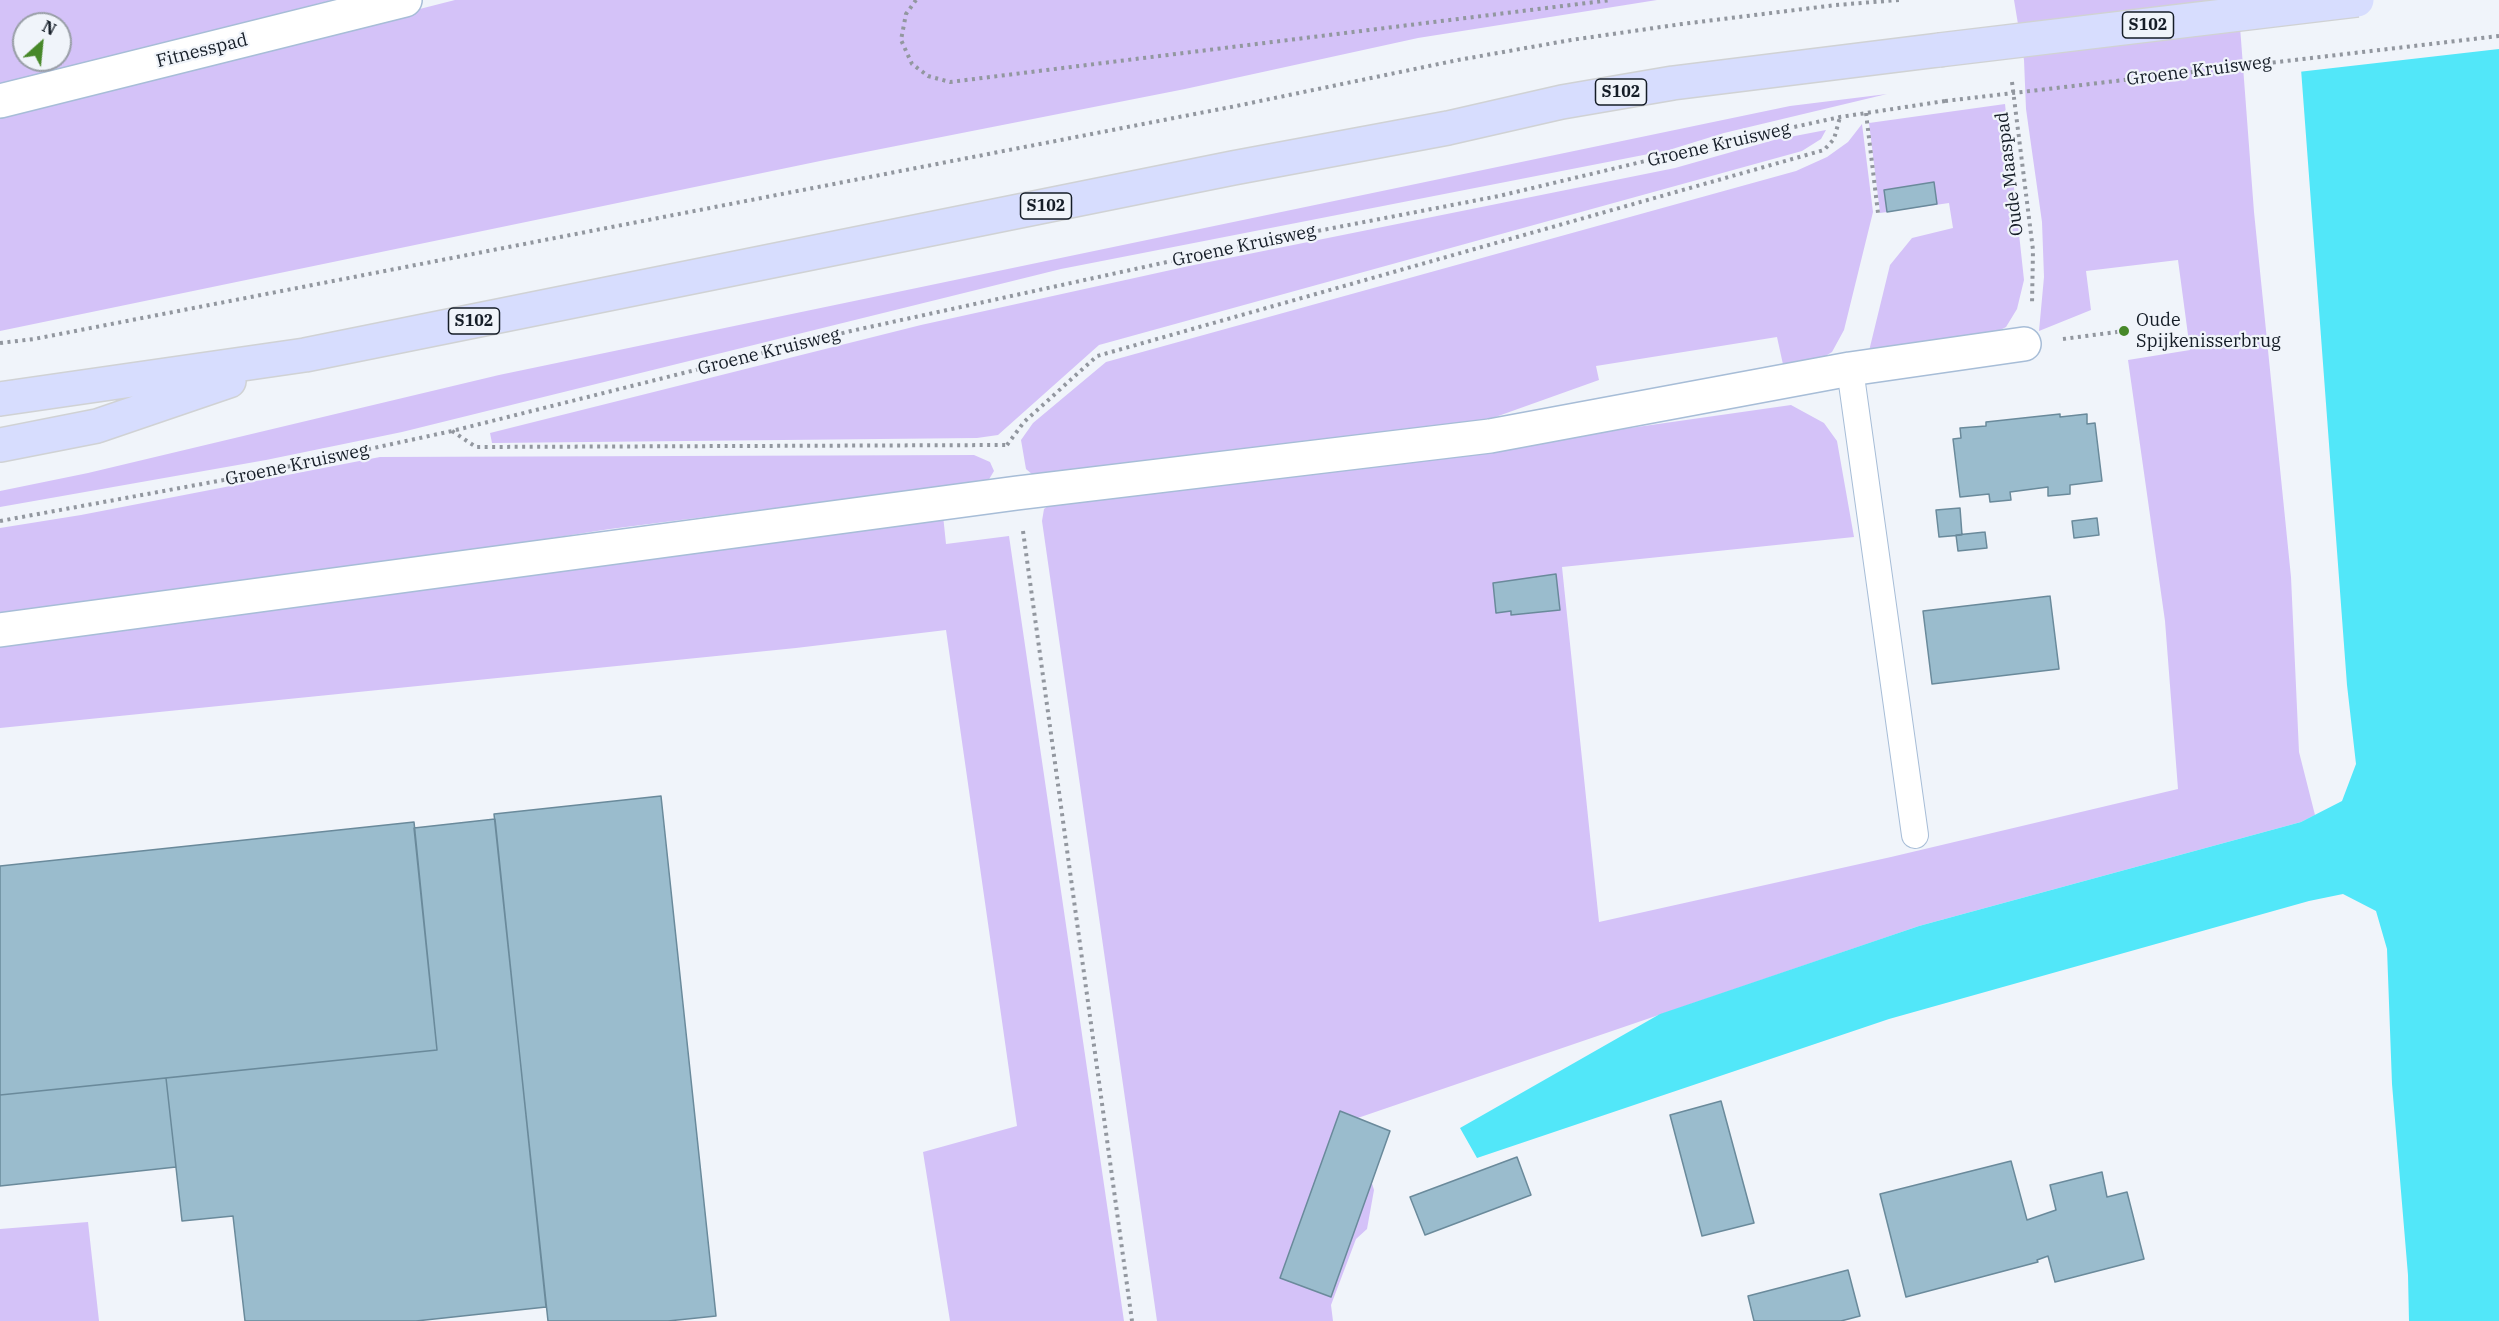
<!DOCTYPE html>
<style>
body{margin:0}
#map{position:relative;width:2499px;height:1321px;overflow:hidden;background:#f0f4fa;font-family:"IBM Plex Serif",serif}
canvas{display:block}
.north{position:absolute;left:12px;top:12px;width:60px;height:60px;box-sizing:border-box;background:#f0f4fa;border:2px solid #989ea6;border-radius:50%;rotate:27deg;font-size:16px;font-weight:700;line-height:24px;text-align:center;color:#151d27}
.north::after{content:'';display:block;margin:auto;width:21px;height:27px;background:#478829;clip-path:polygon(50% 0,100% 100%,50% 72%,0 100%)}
</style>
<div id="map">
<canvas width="2499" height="1321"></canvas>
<div class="north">N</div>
</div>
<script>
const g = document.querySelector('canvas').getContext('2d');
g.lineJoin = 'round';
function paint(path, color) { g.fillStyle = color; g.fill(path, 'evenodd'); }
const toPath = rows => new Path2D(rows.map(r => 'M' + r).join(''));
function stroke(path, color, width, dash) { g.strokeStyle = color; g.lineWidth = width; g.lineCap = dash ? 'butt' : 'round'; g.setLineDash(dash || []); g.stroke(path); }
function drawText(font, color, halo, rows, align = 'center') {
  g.font = font + ' "IBM Plex Serif",serif'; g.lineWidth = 4.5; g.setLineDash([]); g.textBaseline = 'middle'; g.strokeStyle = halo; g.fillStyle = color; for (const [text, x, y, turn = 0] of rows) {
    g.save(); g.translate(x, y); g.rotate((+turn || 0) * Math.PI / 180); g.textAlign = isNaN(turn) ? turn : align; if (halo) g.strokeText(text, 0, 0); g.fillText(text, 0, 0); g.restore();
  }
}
paint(toPath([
 [0,0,332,0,0,86],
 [24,24,60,24,60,60,24,60],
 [455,0,1657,0,1418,38,1185,89,825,160,0,331,0,116],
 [2014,0,2238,0,2254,212,2291,577,2299,752,2315,815,2301,822,1919,926,1346,1122,1362,1150,1374,1190,1367,1229,1356,1239,1331,1305,1333,1321,1157,1321,1042,521,1044,509,1054,501,1504,446,1791,405,1824,423,1837,441,1854,537,1562,567,1599,922,1891,857,2178,789,2165,621,2128,360,2190,350,2178,260,2086,271,2091,310,2039,331,2044,277,2042,222,2026,109,2024,60],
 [1887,94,1724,133,1669,150,1061,269,402,432,266,460,0,507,0,491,88,473,499,375,1790,106],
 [2005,104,2024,280,2017,309,2006,327,1987,337,1869,351,1890,265,1912,238,1953,228,1949,203,1880,213,1869,123],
 [1862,124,1873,212,1844,330,1832,352,1812,364,1784,369,1777,337,1596,366,1599,380,1487,420,1034,476,1026,469,1021,440,1033,423,1106,362,1796,171,1827,157,1848,142],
 [1826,130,1821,139,1802,151,1099,345,998,435,977,438,492,443,490,433,921,325,1189,266,1675,168,1774,140],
 [974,455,990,462,994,471,988,481,610,529,62,614,0,622,0,528,81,515,380,457],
 [943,515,946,544,1009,536,1124,1321,950,1321,923,1152,1017,1126,946,630,796,648,0,728,0,647,228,617,402,587],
 [88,1222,99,1321,0,1321,0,1229]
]), '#d4c2f8');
paint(toPath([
 [2499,0,2499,1321,2409,1321,2408,1275,2392,1084,2387,949,2376,911,2343,894,2309,901,1889,1019,1477,1158,1460,1128,1660,1014,1919,926,2301,822,2342,801,2356,764,2347,685,2299,42]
]), '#52e7f9');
paint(toPath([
 [2294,0,2499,0,2499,49,2298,72]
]), '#f0f4fa');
const building = toPath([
 [1934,182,1937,204,1887,212,1884,190,1934,182],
 [2060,414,2060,417,2087,414,2087,424,2095,423,2102,481,2070,485,2070,494,2048,496,2048,487,2010,492,2011,500,1990,502,1989,494,1960,497,1953,439,1961,438,1960,428,1986,426,1986,422,2060,414],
 [1960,508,1962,535,1939,537,1936,510,1960,508],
 [2097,518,2099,535,2074,538,2072,521,2097,518],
 [1985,532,1987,548,1958,551,1956,535,1985,532],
 [1556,574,1560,610,1511,615,1511,611,1496,613,1493,583,1556,574],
 [2050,596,2059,669,1932,684,1923,611,2050,596],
 [661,796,716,1316,668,1321,548,1321,494,814,661,796],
 [495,819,546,1307,416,1321,245,1321,233,1216,182,1221,166,1078,437,1050,414,828,495,819],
 [414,822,437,1050,0,1095,0,866,414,822],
 [166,1078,176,1167,0,1186,0,1095,166,1078],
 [1721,1101,1754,1223,1702,1236,1670,1115,1721,1101],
 [1340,1111,1390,1131,1331,1297,1280,1278,1340,1111],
 [1517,1157,1531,1195,1425,1235,1410,1197,1517,1157],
 [2011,1161,2027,1220,2056,1210,2050,1185,2102,1172,2107,1197,2127,1192,2144,1259,2055,1282,2048,1256,2037,1260,2038,1262,1906,1297,1880,1194,2011,1161],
 [1848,1270,1860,1316,1841,1321,1754,1321,1748,1296,1848,1270]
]);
paint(building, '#9abccd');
stroke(building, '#6a8a9b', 1.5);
const service = toPath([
 [1850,369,1915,835]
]);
const minor = toPath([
 [0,101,405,0],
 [0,630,1017,493,1490,436,1850,369,2024,344]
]);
const primary = toPath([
 [0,399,305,355,1233,168,1448,128,1562,102,1673,83,1939,50],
 [0,445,97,426,229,381]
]);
stroke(service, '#a7bdd7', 28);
stroke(minor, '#a7bdd7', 36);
stroke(primary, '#d0d2d4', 36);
stroke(toPath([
 [916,0,906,14,901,40,912,64,928,76,950,82,1611,0],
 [2012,82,2033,250,2032,304],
 [1866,113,1878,213],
 [2063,339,2124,331],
 [0,343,34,339,1236,106,1458,60,1571,40,1682,24,1836,5,1899,0],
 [452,431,476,447,1007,445],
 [1007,445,1024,422,1097,356,1824,150,1834,139,1840,117],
 [0,521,240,477,452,431,851,331,1245,245,1499,196,1725,142,1840,117,1945,101],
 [1023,531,1132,1321]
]), '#92979f', 4, [3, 4.5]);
stroke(service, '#fff', 26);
stroke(minor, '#fff', 33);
stroke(primary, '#d7ddfe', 33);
const primaryBridge = toPath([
 [1939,50,2357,0]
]);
stroke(primaryBridge, '#d0d2d4', 36, []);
stroke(toPath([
 [1945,101,2499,36]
]), '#92979f', 4, [3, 4.5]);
stroke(primaryBridge, '#d7ddfe', 33);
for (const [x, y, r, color] of [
 [2124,331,6,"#478829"]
]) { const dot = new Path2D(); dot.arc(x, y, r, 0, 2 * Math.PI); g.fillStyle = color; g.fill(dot); stroke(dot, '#f0f4fa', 2); }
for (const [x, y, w] of [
 [2148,25,51],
 [1621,92,51],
 [1046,206,51],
 [474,321,51]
]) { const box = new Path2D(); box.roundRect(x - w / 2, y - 13, w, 26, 4.5); g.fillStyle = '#f0f4fa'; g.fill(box); stroke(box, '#151d27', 1.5); }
drawText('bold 16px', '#151d27', null, [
 ["S102",2148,25],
 ["S102",1621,92],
 ["S102",1046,206],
 ["S102",474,321]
]);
drawText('18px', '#151d27', '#f0f4fa', [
 ["Fitnesspad",202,51,-14],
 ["Groene Kruisweg",2199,71,-7],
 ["Groene Kruisweg",1719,145,-13],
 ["Oude Maaspad",2010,174,-97],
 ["Groene Kruisweg",1244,246,-12],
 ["Groene Kruisweg",769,352,-14],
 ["Groene Kruisweg",297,465,-12]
]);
drawText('18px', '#151d27', '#f0f4fa', [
 ["Oude",2136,321],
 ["Spijkenisserbrug",2136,342]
], 'left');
</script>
